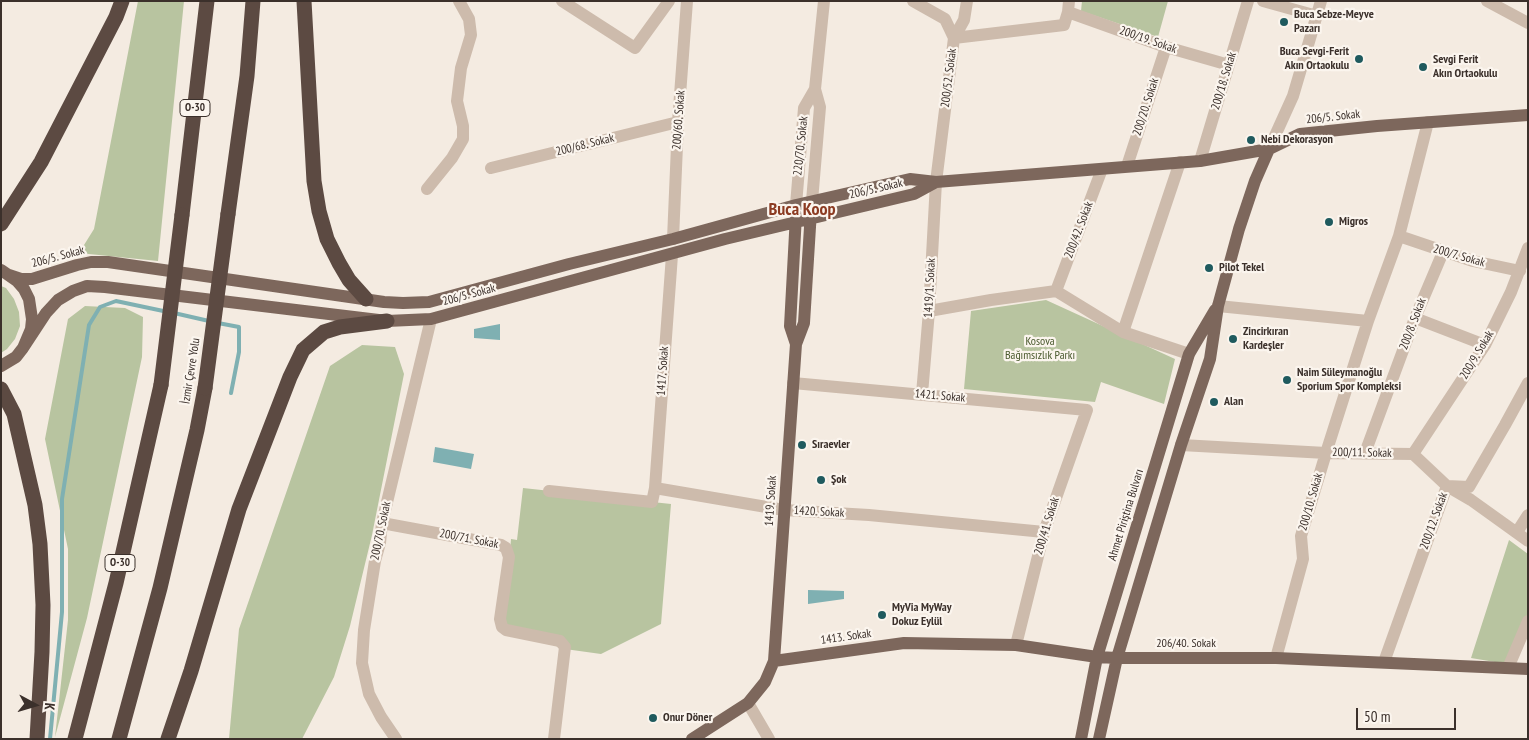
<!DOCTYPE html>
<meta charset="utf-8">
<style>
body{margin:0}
#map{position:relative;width:1529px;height:740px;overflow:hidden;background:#f4ebe1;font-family:"PT Sans Narrow",sans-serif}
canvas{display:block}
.frame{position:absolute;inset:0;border:2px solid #3b302b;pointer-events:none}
.north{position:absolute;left:10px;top:680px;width:50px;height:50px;-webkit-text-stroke:4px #fbf5ee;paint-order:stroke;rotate:96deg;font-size:14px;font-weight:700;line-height:20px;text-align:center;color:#3b302b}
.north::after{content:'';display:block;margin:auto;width:18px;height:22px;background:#3b302b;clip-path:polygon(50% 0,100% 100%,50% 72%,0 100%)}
.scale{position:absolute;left:1356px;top:708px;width:100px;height:22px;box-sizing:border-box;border:2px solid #3b302b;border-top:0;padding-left:6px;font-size:15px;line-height:18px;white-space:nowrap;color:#3b302b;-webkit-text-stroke:4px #fbf5ee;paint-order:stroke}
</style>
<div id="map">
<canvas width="1529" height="740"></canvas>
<div class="frame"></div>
<div class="north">K</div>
<div class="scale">50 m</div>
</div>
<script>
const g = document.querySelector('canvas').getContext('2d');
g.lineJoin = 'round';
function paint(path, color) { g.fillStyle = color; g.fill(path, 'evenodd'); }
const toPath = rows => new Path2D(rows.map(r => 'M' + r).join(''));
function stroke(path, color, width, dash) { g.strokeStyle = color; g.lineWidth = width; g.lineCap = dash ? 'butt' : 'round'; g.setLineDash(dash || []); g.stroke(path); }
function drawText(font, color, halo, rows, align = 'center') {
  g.font = font + ' "PT Sans Narrow",sans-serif'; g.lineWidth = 4.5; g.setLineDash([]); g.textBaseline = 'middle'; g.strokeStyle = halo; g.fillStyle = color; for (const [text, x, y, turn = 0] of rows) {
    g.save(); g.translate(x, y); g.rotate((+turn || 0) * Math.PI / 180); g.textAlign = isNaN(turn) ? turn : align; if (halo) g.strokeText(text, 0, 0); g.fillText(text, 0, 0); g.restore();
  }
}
paint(toPath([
 [138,1,184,1,158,261,79,253,94,229],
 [1082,1,1168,1,1158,37,1081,11],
 [1,286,6,288,14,299,19,312,20,326,15,339,7,349,1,353],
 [1046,300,1175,359,1164,404,1101,382,1095,402,964,389,971,311],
 [85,306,125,308,143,317,142,357,87,618,55,737,68,620,68,549,45,439,68,319],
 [362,345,395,347,404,374,372,535,350,626,334,677,302,739,229,739,239,629,330,366],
 [523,488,671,504,661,624,601,654,565,649,504,629,511,539,517,540],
 [1509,540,1528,554,1528,614,1507,664,1471,658]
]), '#b8c4a0');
paint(toPath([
 [500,324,500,340,474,338,474,329],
 [435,447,474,454,471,469,433,462],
 [808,590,844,591,844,599,808,604]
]), '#7fb0b2');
stroke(toPath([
 [174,313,209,321],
 [218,323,239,327,239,352,231,393],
 [50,739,62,612,62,499,89,325,100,307,116,301,168,312]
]), '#7fb0b2', 4);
stroke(toPath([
 [562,1,635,48,669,1],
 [913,1,945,19,954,38],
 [1263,1,1317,16],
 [1487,1,1528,23],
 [1068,12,1166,47,1229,65],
 [954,38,964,20,967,1],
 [1269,149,1293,96,1321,1],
 [1200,161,1248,1],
 [1127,166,1166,47],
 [491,168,678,122],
 [427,189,452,158,463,139,463,126,457,101,461,68,471,35,469,19,459,1],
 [812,201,820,107,815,89,824,1],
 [796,205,804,108,815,89],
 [1399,236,1473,261,1520,271],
 [673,239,678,122,687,1],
 [1056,291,1102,169],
 [1218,306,1368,321],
 [929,311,991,300,1056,291,1123,332,1189,354],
 [1415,318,1485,345],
 [1123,332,1180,162],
 [793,383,1087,410,1044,532,1016,645],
 [922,394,929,311,936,182,954,38,1064,25,1068,12,1069,1],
 [1181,445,1326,453,1413,454,1447,486,1471,500,1528,541],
 [1365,453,1415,318,1443,252],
 [1413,454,1485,345,1511,292,1528,248],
 [655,488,784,510,869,515,1044,532],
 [549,491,652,502,655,488,672,255],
 [382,523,501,545,506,548,509,557,500,619,502,627,506,630,560,641,565,647,554,739],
 [1517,532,1528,515],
 [1276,658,1303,559,1301,536,1326,453,1368,321,1399,236,1428,122],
 [1384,662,1447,486,1469,487,1505,425,1528,383],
 [1508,668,1528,621],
 [748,703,769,739],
 [396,739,381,717,369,694,362,663,364,630,375,561,380,543,382,523,431,319]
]), '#cdbbac', 12);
stroke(toPath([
 [1,270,17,281,24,289,29,299,32,319,31,329,23,348,16,357,1,366],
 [9,275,21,279,32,279,77,265,91,262,108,262,384,302,403,303,429,302,569,264,673,239,796,205,910,179,936,182,1200,161,1269,149,1300,134,1377,126,1528,115],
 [796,344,790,326,796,215],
 [23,348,46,313,58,300,73,291,87,286,105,287,387,321,431,319,725,239,914,194,936,182],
 [774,661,904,643,1016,645,1097,657,1117,658,1276,658,1528,669],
 [692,739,748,703,765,682,774,661,796,344,804,323,811,211],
 [1081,739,1097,657,1189,354,1215,310],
 [1099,739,1117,658,1181,445,1210,359,1218,306,1239,229,1255,181,1269,149]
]), '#7d675c', 12);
stroke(toPath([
 [304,1,314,181,319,211,327,239,339,263,349,280,366,299],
 [228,214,247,76,253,1],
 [182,215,207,1],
 [1,224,41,162,116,17,122,1],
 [1,389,14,414,35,505,40,544,43,605,42,652,37,739],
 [75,739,116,583,161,385],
 [119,739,160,588,197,430,205,388],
 [168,739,191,671,239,509,290,377,303,350,324,332,340,327,387,321]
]), '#5c4a42', 15);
stroke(toPath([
 [161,385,182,215],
 [205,388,228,214]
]), '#5c4a42', 15);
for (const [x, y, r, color] of [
 [1284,22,5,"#1f5a5e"],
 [1359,59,5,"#1f5a5e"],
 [1423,67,5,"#1f5a5e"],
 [1251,140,5,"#1f5a5e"],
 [1329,222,5,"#1f5a5e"],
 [1209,268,5,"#1f5a5e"],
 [1233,339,5,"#1f5a5e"],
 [1287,380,5,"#1f5a5e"],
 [1214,402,5,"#1f5a5e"],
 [802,445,5,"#1f5a5e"],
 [821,480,5,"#1f5a5e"],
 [882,615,5,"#1f5a5e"],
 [653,718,5,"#1f5a5e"]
]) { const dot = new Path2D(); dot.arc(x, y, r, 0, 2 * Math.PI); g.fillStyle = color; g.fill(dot); stroke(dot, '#fbf5ee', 2); }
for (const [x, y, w] of [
 [195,108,30],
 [120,563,30]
]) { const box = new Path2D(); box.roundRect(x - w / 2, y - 8.5, w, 17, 4); g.fillStyle = '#fbf5ee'; g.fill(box); stroke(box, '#3b302b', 1); }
drawText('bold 11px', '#3b302b', null, [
 ["O-30",195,108],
 ["O-30",120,563]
]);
drawText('bold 12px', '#3b302b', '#fbf5ee', [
 ["Buca Sebze-Meyve",1294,15],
 ["Pazarı",1294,29],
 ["Buca Sevgi-Ferit",1349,52,"right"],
 ["Akın Ortaokulu",1349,66,"right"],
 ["Sevgi Ferit",1433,60],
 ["Akın Ortaokulu",1433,74],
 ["Nebi Dekorasyon",1261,140],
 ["Migros",1339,222],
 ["Pilot Tekel",1219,268],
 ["Zincirkıran",1243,332],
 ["Kardeşler",1243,346],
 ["Naim Süleymanoğlu",1297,373],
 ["Sporium Spor Kompleksi",1297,387],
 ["Alan",1224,402],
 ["Sıraevler",812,445],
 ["Şok",831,480],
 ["MyVia MyWay",892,608],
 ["Dokuz Eylül",892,622],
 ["Onur Döner",663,718]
], 'left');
drawText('12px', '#3b302b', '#fbf5ee', [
 ["200/19. Sokak",1148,40,19],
 ["200/52. Sokak",949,78,-83],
 ["200/18. Sokak",1224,81,-73],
 ["200/20. Sokak",1146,107,-72],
 ["206/5. Sokak",1333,117,-6],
 ["200/60. Sokak",679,120,-86],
 ["200/68. Sokak",585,145,-14],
 ["220/70. Sokak",801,146,-84],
 ["206/5. Sokak",876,189,-13],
 ["200/42. Sokak",1079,230,-69],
 ["200/7. Sokak",1459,256,16],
 ["206/5. Sokak",58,257,-15],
 ["1419/1. Sokak",930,288,-87],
 ["206/5. Sokak",469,295,-15],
 ["200/8. Sokak",1413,324,-69],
 ["200/9. Sokak",1477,355,-59],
 ["İzmir Çevre Yolu",191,371,-81],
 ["1417. Sokak",663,371,-86],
 ["1421. Sokak",940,396,5],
 ["200/11. Sokak",1362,453,1],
 ["1419. Sokak",771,501,-86],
 ["200/10. Sokak",1311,502,-74],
 ["1420. Sokak",819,512,3],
 ["Ahmet Piriştina Bulvarı",1126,515,-73],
 ["200/12. Sokak",1434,521,-70],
 ["200/41. Sokak",1047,526,-73],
 ["200/70. Sokak",381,531,-78],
 ["200/71. Sokak",469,539,11],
 ["1413. Sokak",846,637,-8],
 ["206/40. Sokak",1186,644]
]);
drawText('12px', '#4a5a2e', '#fbf5ee', [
 ["Kosova",1040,342],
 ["Bağımsızlık Parkı",1040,356]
]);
drawText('bold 18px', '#8c3b22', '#fbf5ee', [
 ["Buca Koop",802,210]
]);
</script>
